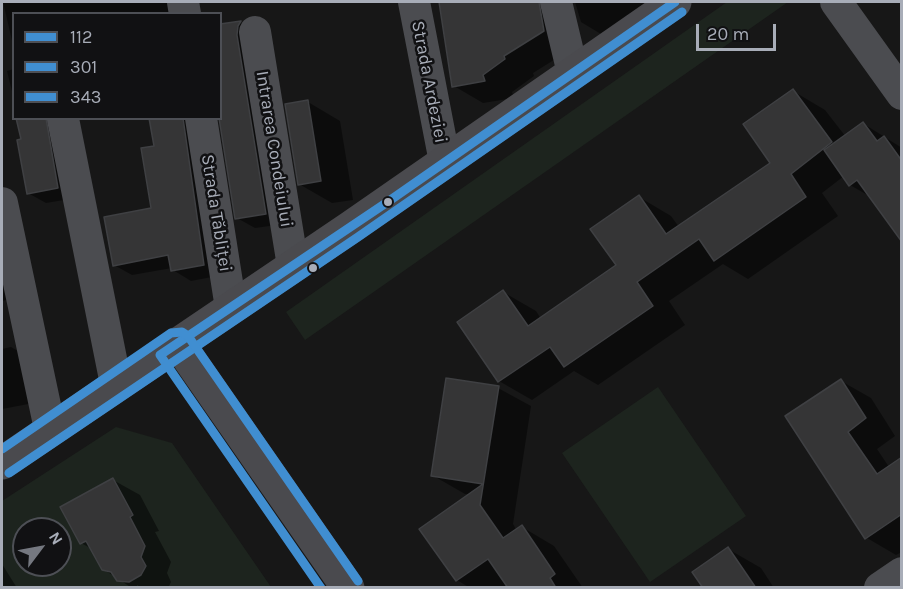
<!DOCTYPE html>
<meta charset="utf-8">
<style>
body{margin:0}
#map{position:relative;width:903px;height:589px;overflow:hidden;background:#171717;font-family:Karla,sans-serif}
canvas{display:block}
.frame{position:absolute;inset:0;border:3px solid #a8adb8;pointer-events:none}
.legend{position:absolute;left:12px;top:12px;width:210px;height:108px;box-sizing:border-box;background:#111113;border:2px solid #4d4f55;margin:0;padding:8px 10px;list-style:none;font-size:18px;color:#a8adb8}
.legend li{display:flex;align-items:center;gap:12px;height:30px}
.legend b{width:30px;border:2px solid #4d4f55}
.north{position:absolute;left:12px;top:517px;width:60px;height:60px;box-sizing:border-box;background:#111113;border:2px solid #4d4f55;border-radius:50%;rotate:58deg;font-size:16px;font-weight:700;line-height:24px;text-align:center;color:#a8adb8}
.north::after{content:'';display:block;margin:auto;width:21px;height:27px;background:#757880;clip-path:polygon(50% 0,100% 100%,50% 72%,0 100%)}
.scale{position:absolute;left:696px;top:24px;width:80px;height:27px;box-sizing:border-box;border:3px solid #a8adb8;border-top:0;padding-left:8px;font-size:18px;line-height:21px;white-space:nowrap;color:#a8adb8;-webkit-text-stroke:4px #111113;paint-order:stroke}
</style>
<div id="map">
<canvas width="903" height="589"></canvas>
<div class="frame"></div>
<ul class="legend">
<li><b style="height:8px;background:#408ed1"></b>112</li>
<li><b style="height:8px;background:#408ed1"></b>301</li>
<li><b style="height:8px;background:#408ed1"></b>343</li>
</ul>
<div class="north">N</div>
<div class="scale">20 m</div>
</div>
<script>
const g = document.querySelector('canvas').getContext('2d');
g.lineJoin = 'round';
function paint(path, color) { g.fillStyle = color; g.fill(path, 'evenodd'); }
const toPath = rows => new Path2D(rows.map(r => 'M' + r).join(''));
function stroke(path, color, width, dash) { g.strokeStyle = color; g.lineWidth = width; g.lineCap = dash ? 'butt' : 'round'; g.setLineDash(dash || []); g.stroke(path); }
function drawText(font, color, halo, rows, align = 'center') {
  g.font = font + ' Karla,sans-serif'; g.lineWidth = 5; g.setLineDash([]); g.textBaseline = 'middle'; g.strokeStyle = halo; g.fillStyle = color; for (const [text, x, y, turn = 0] of rows) {
    g.save(); g.translate(x, y); g.rotate((+turn || 0) * Math.PI / 180); g.textAlign = isNaN(turn) ? turn : align; if (halo) g.strokeText(text, 0, 0); g.fillText(text, 0, 0); g.restore();
  }
}
paint(toPath([
 [727,2,788,2,305,340,286,312],
 [658,387,746,516,650,582,562,453],
 [116,427,172,443,271,587,2,588,2,501],
 [24,529,60,529,60,565,24,565]
]), '#1d241e');
paint(toPath([
 [3,2,182,2,184,14,14,14,14,49],
 [441,2,569,2,573,48,533,73,534,76,512,92,514,98,483,103,454,86],
 [575,2,655,2,606,37,581,22],
 [241,23,258,33,284,224,255,228,237,218,220,25],
 [14,69,14,99,7,71],
 [793,91,825,110,846,137,864,124,902,148,902,239,871,197,850,185,844,176,822,193,838,216,748,279,723,264,669,301,685,325,598,385,574,371,532,400,499,381,503,292,536,311,541,319,618,266,639,197,671,216,679,227,772,164],
 [308,102,340,121,353,200,332,203,299,184],
 [18,118,67,118,76,198,46,203,28,193,23,141],
 [151,118,204,118,222,275,191,281,173,270,172,268,132,275,114,265,152,209,156,148],
 [2,229,15,298,2,301],
 [11,347,30,358,39,402,2,409,2,349],
 [841,381,871,398,895,436,877,449,889,467,902,458,902,552,896,555,867,538,787,417],
 [498,388,531,406,513,524,517,531,522,527,554,546,583,588,510,588,508,586,506,588,470,588,457,580,471,495,465,494,432,475],
 [113,480,140,495,159,531,155,532,171,562,167,573,171,582,168,588,142,588,137,585,137,588,132,588,103,569,92,549,81,543],
 [728,549,761,568,774,588,705,588],
 [2,564,17,588,2,588]
]), '#0007');
const building = toPath([
 [439,2,539,2,544,31,504,56,505,59,483,75,485,81,452,87,439,2],
 [241,21,238,26,237,35,266,214,235,219,219,118,220,24,241,21],
 [793,89,832,142,791,174,806,197,714,261,699,239,637,282,653,306,564,367,550,347,498,382,457,322,503,290,528,326,616,265,590,229,639,195,666,234,770,163,743,124,793,89],
 [308,100,321,181,298,185,285,104,308,100],
 [16,118,46,118,58,188,27,194,17,140,21,139,16,118],
 [149,118,183,118,204,265,171,271,168,255,113,266,104,217,151,208,141,148,154,146,149,118],
 [863,122,877,141,884,136,902,161,902,242,857,180,849,186,824,150,863,122],
 [446,378,499,386,480,505,503,538,522,525,555,574,550,578,556,588,508,588,488,559,456,581,419,529,483,484,431,476,446,378],
 [841,379,866,418,848,432,877,474,902,457,902,514,865,539,785,416,841,379],
 [113,478,133,515,130,517,145,546,141,557,146,566,141,575,129,582,117,581,111,572,102,570,86,541,80,544,60,507,113,478],
 [728,547,756,588,703,588,692,572,728,547]
]);
paint(building, '#353536');
stroke(building, '#3f4043', 1.5);
stroke(toPath([
 [183,2,185,14],
 [414,2,445,162],
 [556,2,573,73],
 [836,2,902,94],
 [255,32,293,266],
 [201,118,231,308],
 [63,119,116,384],
 [2,203,50,429],
 [880,588,902,573]
]), '#4b4c50', 32);
stroke(toPath([
 [178,343,348,588],
 [2,463,351,227,675,2]
]), '#4a4a4e', 33);
stroke(toPath([
 [321,588,160,355,389,201,675,2]
]), '#408ed1', 9);
stroke(toPath([
 [9,473,358,237,682,12]
]), '#408ed1', 9);
stroke(toPath([
 [2,449,171,333,182,332,188,336,358,581]
]), '#408ed1', 9);
for (const [x, y, r, color] of [
 [388,202,5,"#a8adb8"],
 [313,268,5,"#a8adb8"]
]) { const dot = new Path2D(); dot.arc(x, y, r, 0, 2 * Math.PI); g.fillStyle = color; g.fill(dot); stroke(dot, '#111113', 2); }
drawText('18px', '#a8adb8', '#111113', [
 ["Strada Ardeziei",429,82,79],
 ["Intrarea Condeiului",274,149,81],
 ["Strada Tăbliței",216,213,81]
]);
</script>
